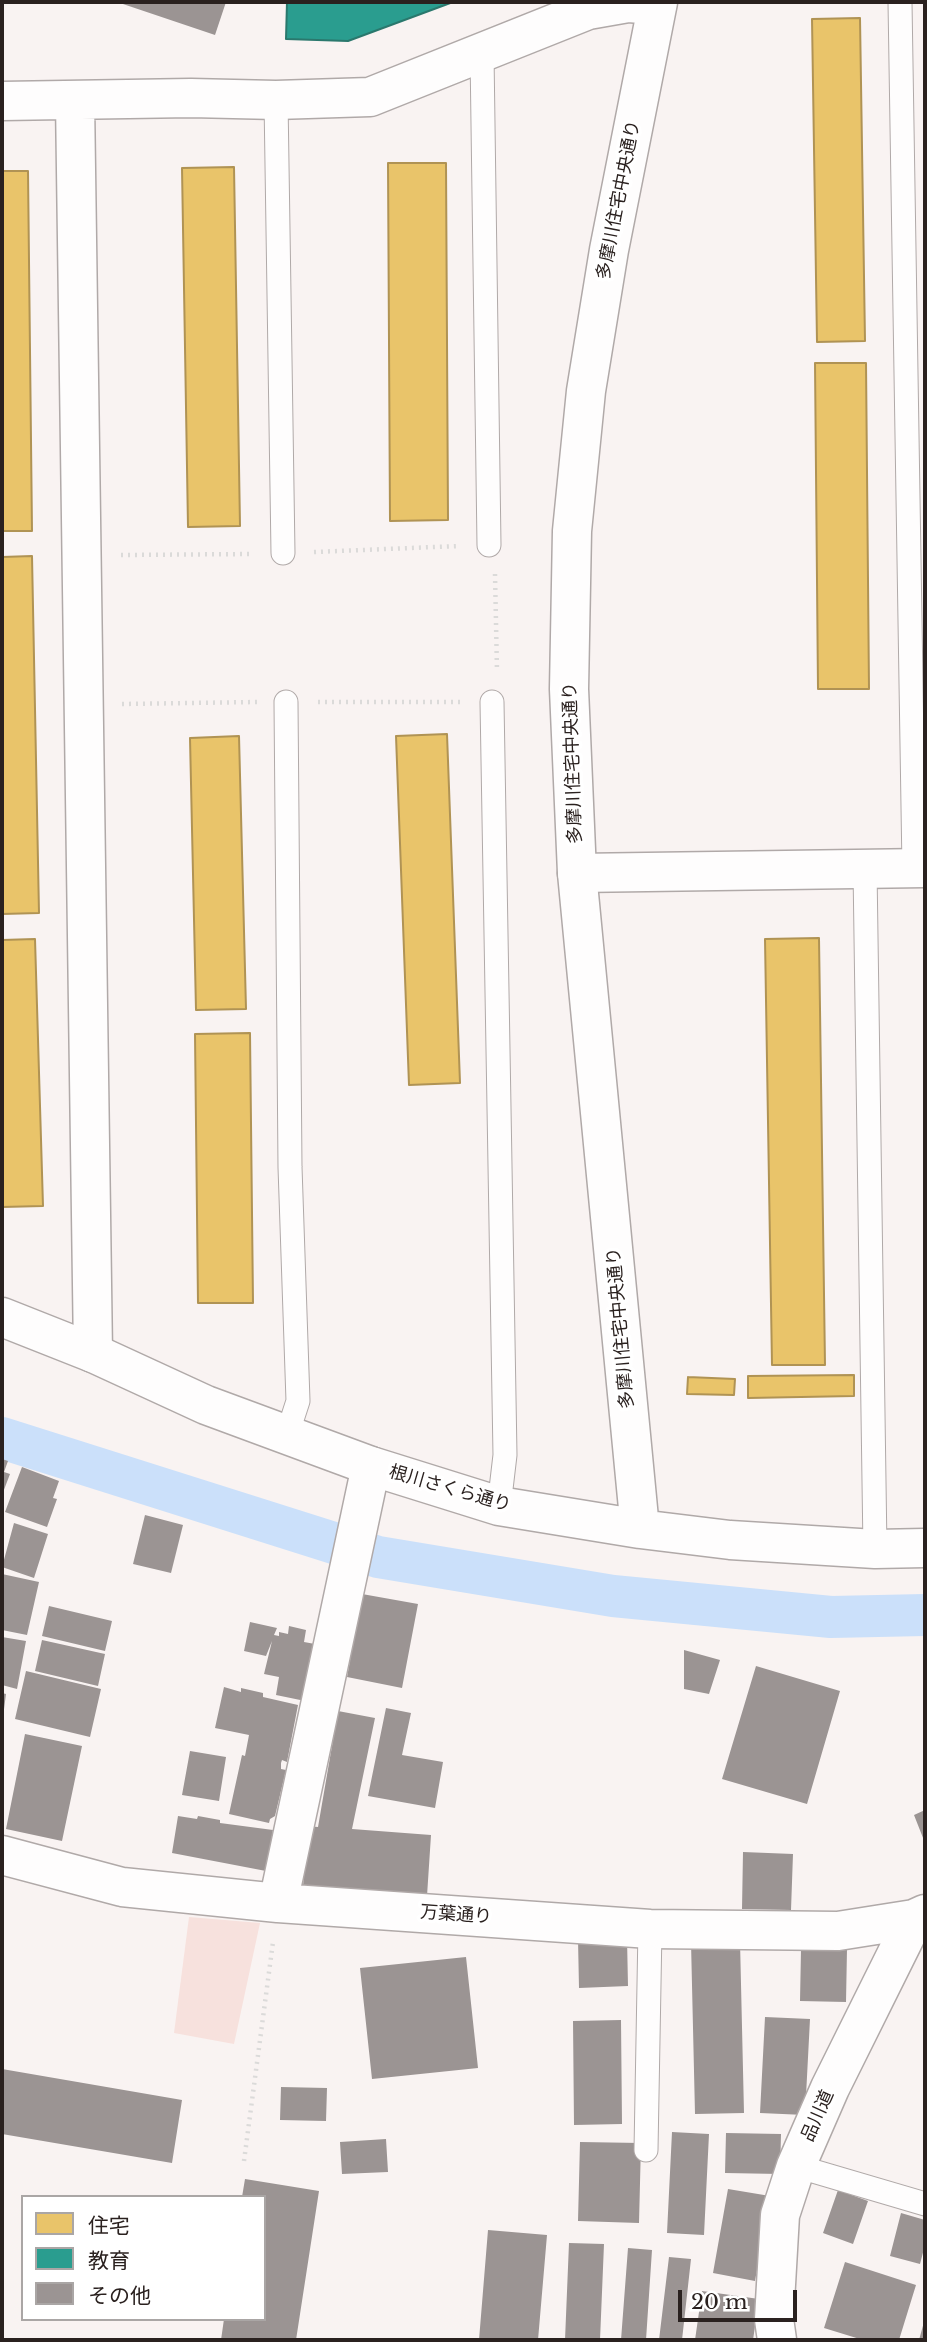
<!DOCTYPE html>
<meta charset="utf-8">
<style>
body{margin:0}
#map{position:relative;width:927px;height:2342px;overflow:hidden;background:#f9f3f2;font-family:"Libre Baskerville","Noto Sans JP",serif}
canvas{display:block}
.frame{position:absolute;inset:0;border:4px solid #2a211f;pointer-events:none}
.legend{position:absolute;left:21px;top:2195px;width:245px;height:126px;box-sizing:border-box;background:#fff;border:2px solid #aaa6a5;margin:0;padding:9px 12px;list-style:none;font-size:21px;color:#2a211f}
.legend li{display:flex;align-items:center;gap:14px;height:35px}
.legend b{width:35px;border:2px solid #aaa6a5}
.scale{position:absolute;left:678px;top:2290px;width:119px;height:32px;box-sizing:border-box;border:4px solid #2a211f;border-top:0;padding-left:9px;font-size:21px;line-height:24px;white-space:nowrap;color:#2a211f;-webkit-text-stroke:5px #fff;paint-order:stroke}
</style>
<div id="map">
<canvas width="927" height="2342"></canvas>
<div class="frame"></div>
<ul class="legend">
<li><b style="height:19px;background:#e9c46a"></b>住宅</li>
<li><b style="height:19px;background:#2a9d8f"></b>教育</li>
<li><b style="height:19px;background:#9b9493"></b>その他</li>
</ul>
<div class="scale">20 m</div>
</div>
<script>
const ctx = document.querySelector('canvas').getContext('2d');
ctx.lineJoin = 'round';
function fillPath(path, color) {
  ctx.fillStyle = color;
  ctx.fill(path, 'evenodd');
}
function poly(rows) {
  const path = new Path2D();
  for (const r of rows) {
    path.moveTo(r[0], r[1]);
    for (let i = 2; i < r.length; i += 2) path.lineTo(r[i], r[i + 1]);
  }
  return path;
}
function strokePath(path, color, width, dash) {
  ctx.strokeStyle = color;
  ctx.lineWidth = width;
  ctx.lineCap = dash ? 'butt' : 'round';
  ctx.setLineDash(dash || []);
  ctx.stroke(path);
}
function label(font, color, halo, rows, align = 'center') {
  ctx.font = font + ' "Libre Baskerville","Noto Sans JP",serif';
  ctx.lineWidth = 7;
  ctx.setLineDash([]);
  ctx.textBaseline = 'middle';
  ctx.strokeStyle = halo;
  ctx.fillStyle = color;
  for (const [text, x, y, turn = 0] of rows) {
    ctx.save();
    ctx.translate(x, y);
    ctx.rotate((+turn || 0) * Math.PI / 180);
    ctx.textAlign = isNaN(turn) ? turn : align;
    if (halo) ctx.strokeText(text, 0, 0);
    ctx.fillText(text, 0, 0);
    ctx.restore();
  }
}
const green = poly([
 [189,1917,260,1923,234,2044,174,2033]
]);
const homes = poly([
 [860,18,865,341,817,342,812,19,860,18],
 [388,163,446,163,448,520,390,521,388,163],
 [234,167,240,526,188,527,182,168,234,167],
 [2,171,28,171,32,531,2,531,2,171],
 [815,363,866,363,869,689,818,689,815,363],
 [32,556,39,913,2,914,2,557,32,556],
 [447,734,460,1083,409,1085,396,736,447,734],
 [239,736,246,1009,196,1010,190,738,239,736],
 [819,938,825,1365,772,1365,765,939,819,938],
 [35,939,43,1206,2,1207,2,940,35,939],
 [250,1033,253,1303,198,1303,195,1034,250,1033],
 [854,1375,854,1396,748,1398,748,1376,854,1375],
 [688,1377,735,1379,734,1395,687,1394,688,1377]
]);
const schools = poly([
 [287,2,453,2,348,41,286,39,287,2]
]);
const canal = poly([
 [2,1438,378,1557,613,1596,831,1617,925,1615]
]);
const building = poly([
 [117,2,226,2,215,35],
 [2,1459,8,1461,4,1472,10,1474,2,1495],
 [22,1467,59,1481,53,1498,57,1499,47,1527,5,1512],
 [145,1515,183,1525,171,1573,133,1564],
 [14,1523,48,1534,34,1578,2,1567],
 [2,1574,39,1582,27,1635,2,1630],
 [362,1594,418,1604,402,1688,347,1677],
 [49,1606,112,1621,105,1651,42,1636],
 [250,1622,277,1628,274,1635,279,1636,279,1632,288,1634,289,1626,306,1630,304,1642,315,1644,310,1702,276,1695,279,1677,264,1674,272,1641,266,1656,244,1651],
 [2,1637,26,1641,17,1689,2,1685],
 [42,1640,105,1654,98,1686,35,1671],
 [684,1650,720,1660,709,1694,684,1689],
 [756,1666,840,1691,807,1804,722,1779],
 [26,1671,101,1689,90,1737,15,1719],
 [224,1687,241,1692,241,1688,263,1693,263,1697,298,1705,287,1762,282,1760,281,1763,281,1769,286,1770,275,1816,270,1819,269,1823,229,1814,242,1755,245,1756,249,1735,215,1728],
 [2,1693,6,1694,3,1717,2,1717],
 [386,1708,411,1713,402,1755,443,1762,435,1808,368,1796],
 [338,1711,375,1718,352,1829,431,1835,427,1896,303,1887,307,1826,318,1827],
 [25,1734,82,1746,62,1841,6,1829],
 [190,1751,226,1757,219,1801,182,1795],
 [925,1810,925,1843,914,1815],
 [178,1816,197,1819,198,1816,220,1820,220,1823,273,1830,266,1871,172,1853],
 [743,1852,793,1854,791,1910,742,1909],
 [627,1938,628,1986,579,1988,578,1939],
 [740,1941,744,2113,695,2114,691,1942],
 [847,1949,846,2002,800,2001,801,1950],
 [466,1957,478,2068,372,2079,360,1968],
 [765,2017,810,2019,805,2115,760,2113],
 [621,2020,622,2124,574,2125,573,2021],
 [2,2069,182,2100,172,2163,2,2134],
 [281,2087,327,2088,326,2121,280,2120],
 [672,2132,709,2134,704,2235,667,2233],
 [726,2133,781,2134,780,2174,725,2173],
 [386,2139,388,2172,342,2174,340,2142],
 [580,2142,641,2143,639,2223,578,2221],
 [245,2179,319,2191,296,2340,221,2340,224,2319,264,2319,264,2197,242,2197],
 [728,2189,770,2196,755,2281,713,2273],
 [838,2190,868,2201,853,2244,823,2233],
 [901,2213,925,2220,925,2245,920,2264,890,2256],
 [488,2230,547,2235,538,2340,479,2340],
 [569,2243,604,2244,600,2340,565,2340],
 [628,2248,652,2250,646,2340,621,2340],
 [669,2257,691,2259,682,2340,659,2340],
 [845,2262,916,2285,899,2340,863,2340,824,2328],
 [702,2291,759,2299,753,2340,695,2340],
 [924,2322,925,2340,919,2340]
]);
const path = poly([
 [314,552,459,546],
 [121,555,252,554],
 [495,574,497,671],
 [318,702,460,702],
 [122,704,257,702],
 [244,2161,273,1942]
]);
const lane = poly([
 [900,2,914,868],
 [482,54,489,545],
 [276,100,283,553],
 [286,702,290,1167,298,1401,287,1435],
 [492,702,505,1455,499,1506],
 [865,869,875,1549],
 [646,2150,650,1929],
 [796,2166,925,2204]
]);
const street = poly([
 [75,100,93,1353],
 [2,101,191,98,276,100,370,97,588,10,628,3,657,5],
 [577,873,925,868],
 [2,1855,122,1887,278,1903,650,1929,838,1931,914,1919],
 [278,1903,371,1466],
 [777,2340,774,2319,780,2215,796,2166,830,2088,914,1919,925,1914]
]);
const secondary = poly([
 [2,1317,93,1353,206,1405,371,1466,499,1506,640,1529,730,1540,875,1549,925,1548],
 [640,1529,577,873,569,689,572,531,586,391,609,250,658,2]
]);
const streetNames = [
 ["多摩川住宅中央通り",619,200,-79],
 ["多摩川住宅中央通り",573,763,-92],
 ["多摩川住宅中央通り",621,1328,-95],
 ["根川さくら通り",450,1489,16],
 ["万葉通り",456,1915,4],
 ["品川道",818,2116,-66]
];
fillPath(green, '#f7e1dd');
fillPath(homes, '#e9c46a');
strokePath(homes, '#b09354', 2);
fillPath(schools, '#2a9d8f');
strokePath(schools, '#2a786d', 2);
strokePath(canal, '#cbe0fa', 42);
fillPath(building, '#9b9493');
strokePath(lane, '#b0a9a8', 25);
strokePath(street, '#b0a9a8', 41);
strokePath(secondary, '#b0a9a8', 41);
strokePath(path, '#dbdad9', 4.5, [2, 5]);
strokePath(lane, '#fefdfd', 23);
strokePath(street, '#fefdfd', 38);
strokePath(secondary, '#fefdfd', 38);
label('18px', '#2a211f', '#fff', streetNames);
</script>
